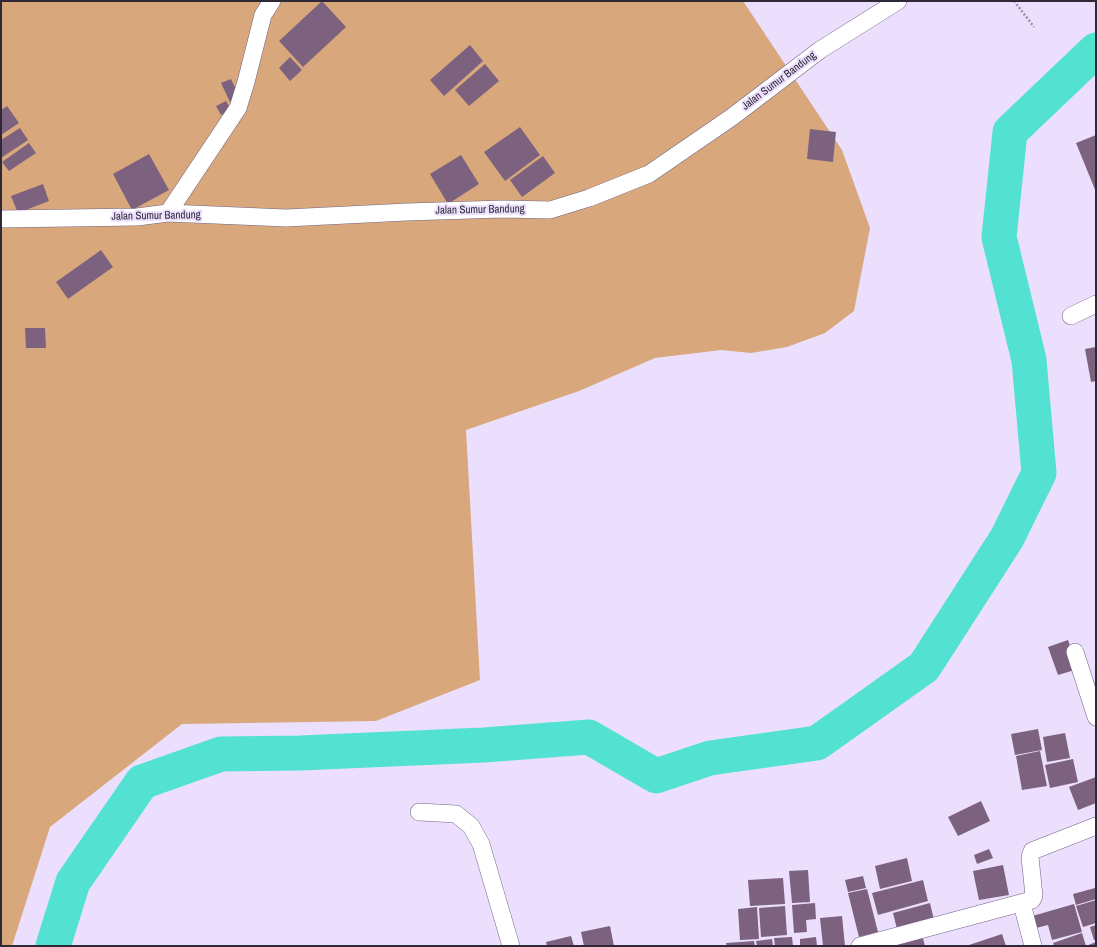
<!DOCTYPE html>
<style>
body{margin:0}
#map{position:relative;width:1097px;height:947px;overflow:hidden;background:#ebdffd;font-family:"Archivo Narrow",sans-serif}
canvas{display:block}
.frame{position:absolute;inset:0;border:2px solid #2f2937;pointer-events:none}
</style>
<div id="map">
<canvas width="1097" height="947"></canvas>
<div class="frame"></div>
</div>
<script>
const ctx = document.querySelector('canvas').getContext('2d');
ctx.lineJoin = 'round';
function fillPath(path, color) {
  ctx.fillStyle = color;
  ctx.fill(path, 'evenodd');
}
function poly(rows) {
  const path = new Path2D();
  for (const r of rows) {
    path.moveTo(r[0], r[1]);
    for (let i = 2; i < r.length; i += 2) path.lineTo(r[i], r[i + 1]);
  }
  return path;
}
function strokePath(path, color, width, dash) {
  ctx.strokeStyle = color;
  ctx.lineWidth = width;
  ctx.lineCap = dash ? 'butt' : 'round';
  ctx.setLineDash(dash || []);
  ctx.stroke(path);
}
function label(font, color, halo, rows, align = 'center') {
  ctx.font = font + ' "Archivo Narrow",sans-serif';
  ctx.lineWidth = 4;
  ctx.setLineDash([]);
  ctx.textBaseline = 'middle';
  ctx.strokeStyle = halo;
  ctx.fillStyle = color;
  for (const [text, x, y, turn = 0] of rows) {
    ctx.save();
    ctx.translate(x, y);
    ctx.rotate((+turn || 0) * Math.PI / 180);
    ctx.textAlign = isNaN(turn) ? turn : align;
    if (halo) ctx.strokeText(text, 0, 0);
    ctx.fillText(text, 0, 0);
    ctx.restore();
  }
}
const green = poly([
 [1,1,743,1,842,150,870,228,854,311,825,333,787,347,751,353,721,350,655,358,579,391,466,430,480,680,376,721,182,724,50,827,12,946,1,946]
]);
const river = poly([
 [53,946,73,882,142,782,221,754,300,753,484,745,589,737,656,776,710,758,817,743,924,667,1007,538,1039,473,1029,360,999,237,1010,132,1096,50]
]);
const building = poly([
 [322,1,346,27,303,67,279,41],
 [470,45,483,61,444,96,430,80],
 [290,57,302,70,290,81,279,68],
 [485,64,499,81,469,106,455,90],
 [231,79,240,98,230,102,221,83],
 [226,101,231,110,221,115,216,106],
 [7,106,19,123,1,135,1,110],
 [520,127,540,155,505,181,484,152],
 [20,128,28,140,1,158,1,140],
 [810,129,836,132,833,162,807,159],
 [1096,135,1096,192,1076,143],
 [29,143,36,153,9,171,2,162],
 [149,154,169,190,132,210,113,174],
 [461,155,479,184,448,204,430,174],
 [543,156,555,173,522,197,510,180],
 [43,184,49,201,18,213,11,196],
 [101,250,113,267,68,299,56,282],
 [25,328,45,328,46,348,26,348],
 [1096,347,1096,381,1091,382,1085,349],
 [1068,640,1078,669,1058,675,1048,647],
 [1038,729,1042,750,1015,755,1011,734],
 [1065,733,1070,758,1047,762,1043,737],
 [1040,751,1047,786,1022,790,1016,756],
 [1073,759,1078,782,1050,788,1045,765],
 [1096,777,1096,803,1078,810,1069,787],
 [981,801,990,821,958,836,948,817],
 [989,849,993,858,977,864,974,855],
 [907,858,912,881,880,889,875,866],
 [1003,865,1009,895,979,900,973,871],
 [808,870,810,902,792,903,789,871],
 [863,876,866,888,848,892,845,880],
 [783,878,785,904,750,906,748,880],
 [923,880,928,901,878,915,872,893],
 [1095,888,1096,899,1076,905,1073,894],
 [867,889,878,932,859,937,848,893],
 [1096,900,1096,923,1083,927,1076,906],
 [815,903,816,919,806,920,807,932,794,933,792,905],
 [930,903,934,920,897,929,893,913],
 [1074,904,1082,932,1052,940,1048,925,1032,929,1029,917],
 [785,906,787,935,761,937,759,908],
 [757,907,759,939,740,940,738,909],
 [842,916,845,946,823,946,820,918],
 [1096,925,1096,940,1094,940,1090,927],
 [610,926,614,946,584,946,581,932],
 [921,931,925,946,894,946,892,940],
 [1082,933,1086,946,1054,946,1053,943],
 [1002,934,1006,946,966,946],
 [571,936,574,946,547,946,546,942],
 [792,937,793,946,775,946,774,938],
 [816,937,817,946,800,946,800,939],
 [772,939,773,946,757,946,756,941],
 [754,941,755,946,727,946,726,943],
 [1096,942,1096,946,1086,946]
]);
const path = poly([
 [1014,1,1034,27]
]);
const street = poly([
 [168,213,238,108,246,82,263,15,272,1],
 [1,219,137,217,168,213,286,218,407,212,503,209,550,210,589,198,649,174,732,117,820,50,898,1],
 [1071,316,1096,304],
 [1075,652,1096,717],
 [419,812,456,814,471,826,481,844,511,946],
 [1022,904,1033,946],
 [860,946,1032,900,1034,896,1030,857,1032,851,1096,826]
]);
const streetNames = [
 ["Jalan Sumur Bandung",779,81,-37],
 ["Jalan Sumur Bandung",480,210,-1],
 ["Jalan Sumur Bandung",156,216,-1]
];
fillPath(green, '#d8a87c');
strokePath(river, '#53e2d1', 35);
fillPath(building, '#7c627e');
strokePath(street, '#716384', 18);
strokePath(path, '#988ea5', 2.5, [2, 2]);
strokePath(street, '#fff', 17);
label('11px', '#2f2937', '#ebdffd', streetNames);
</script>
